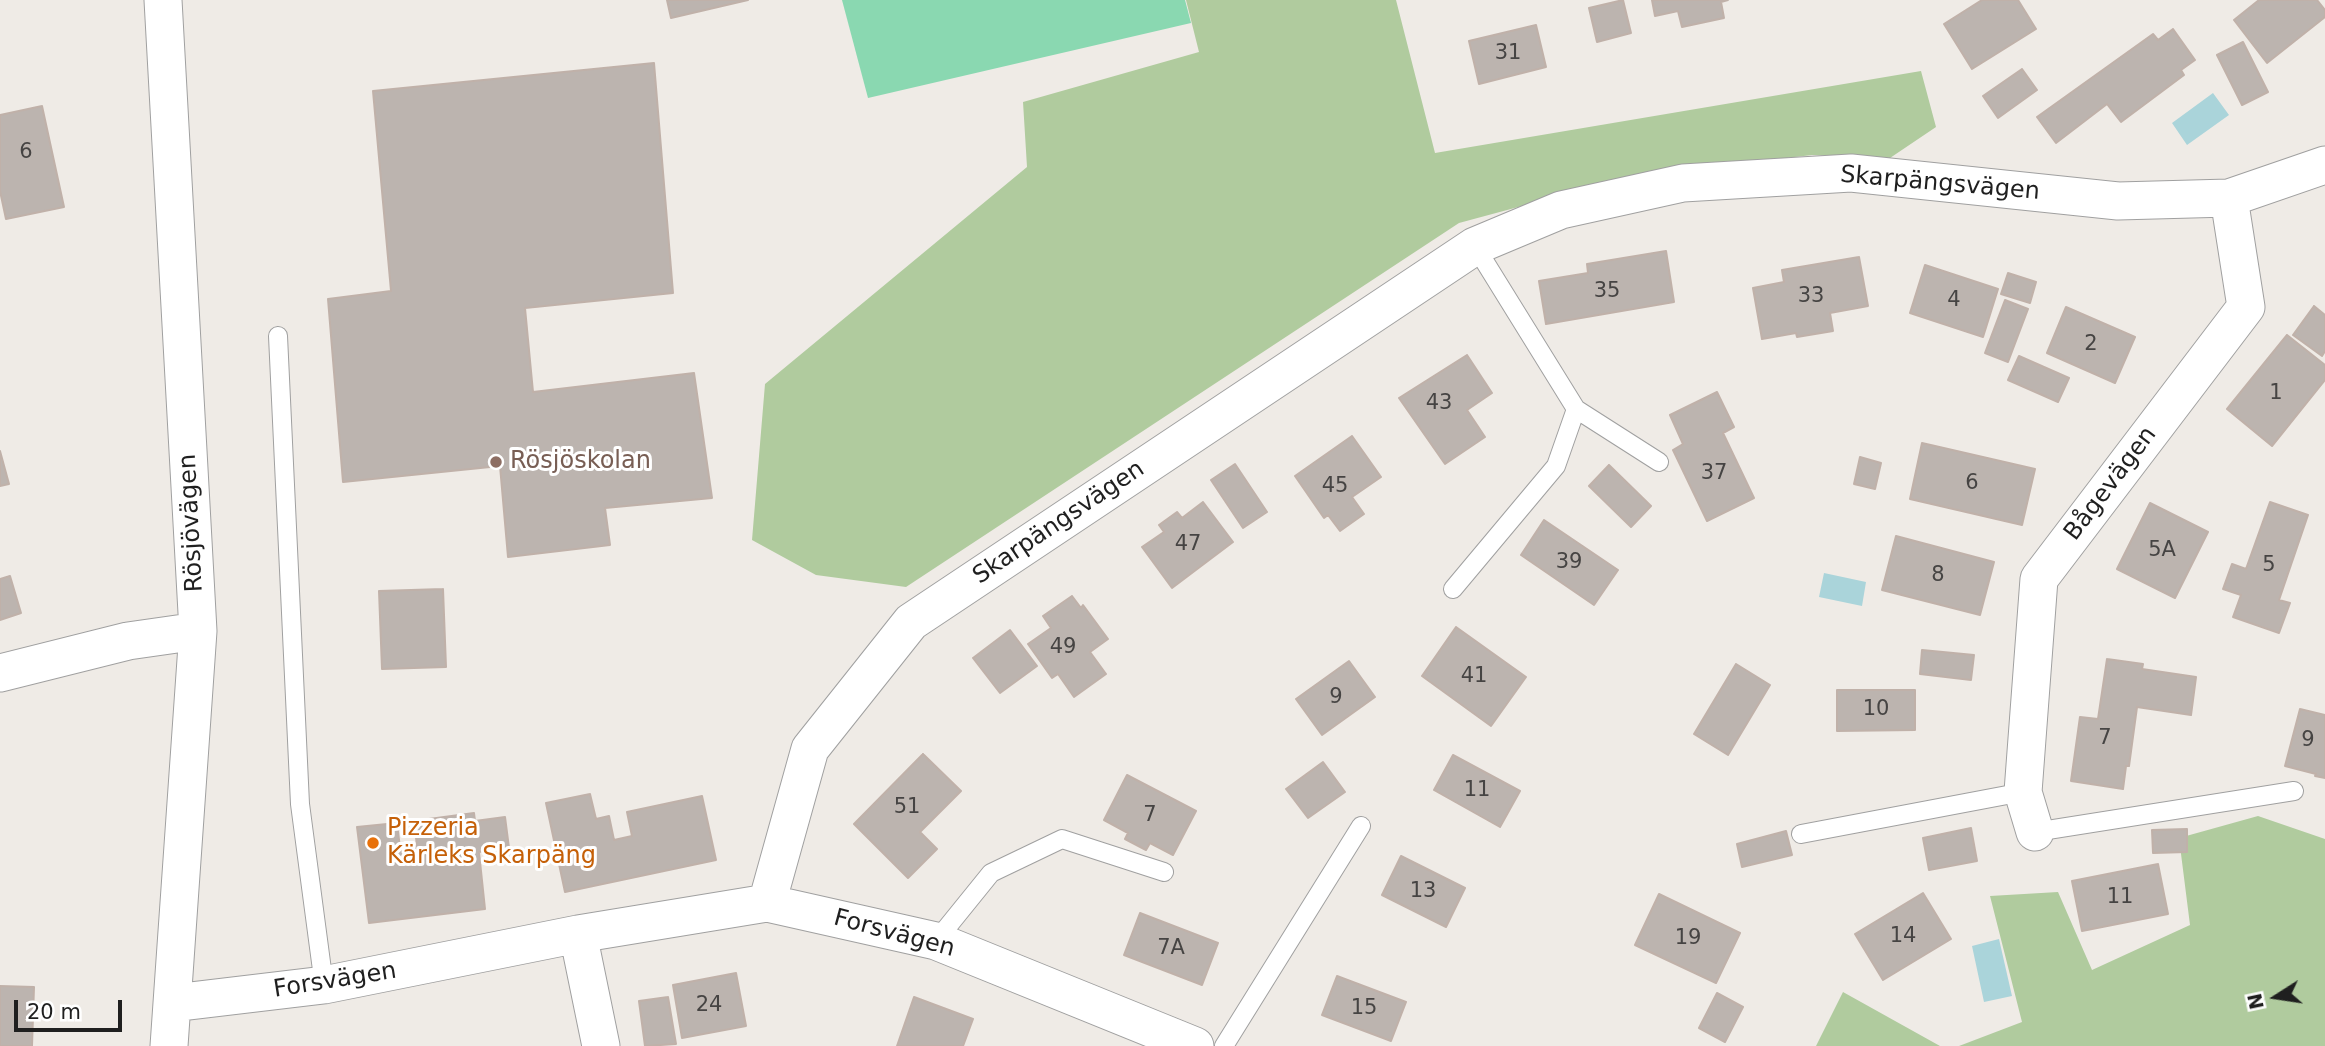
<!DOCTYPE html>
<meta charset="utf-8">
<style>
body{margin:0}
#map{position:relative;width:2325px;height:1046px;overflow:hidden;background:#efebe6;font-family:"DejaVu Sans",sans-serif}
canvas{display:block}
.north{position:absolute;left:2241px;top:962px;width:70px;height:70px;-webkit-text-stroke:5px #fff;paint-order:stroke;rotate:258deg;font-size:19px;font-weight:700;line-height:28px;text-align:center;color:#1f1f1f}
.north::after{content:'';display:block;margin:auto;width:24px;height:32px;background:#1f1f1f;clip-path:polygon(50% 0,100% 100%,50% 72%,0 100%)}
.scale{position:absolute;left:14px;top:1000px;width:108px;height:32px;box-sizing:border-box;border:4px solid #1f1f1f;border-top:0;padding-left:9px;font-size:21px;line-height:24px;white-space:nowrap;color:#1f1f1f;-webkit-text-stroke:5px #fff;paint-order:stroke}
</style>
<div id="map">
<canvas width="2325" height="1046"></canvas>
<div class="north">N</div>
<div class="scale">20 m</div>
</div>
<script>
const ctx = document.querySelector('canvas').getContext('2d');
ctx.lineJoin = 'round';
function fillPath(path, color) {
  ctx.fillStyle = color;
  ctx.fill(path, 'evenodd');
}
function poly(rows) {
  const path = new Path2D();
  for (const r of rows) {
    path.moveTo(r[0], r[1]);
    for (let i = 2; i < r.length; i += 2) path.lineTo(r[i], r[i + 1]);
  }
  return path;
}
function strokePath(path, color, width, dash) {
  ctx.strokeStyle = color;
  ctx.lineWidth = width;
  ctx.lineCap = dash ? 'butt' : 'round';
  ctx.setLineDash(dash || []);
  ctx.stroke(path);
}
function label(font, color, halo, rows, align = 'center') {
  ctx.font = font + ' "DejaVu Sans",sans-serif';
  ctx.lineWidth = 6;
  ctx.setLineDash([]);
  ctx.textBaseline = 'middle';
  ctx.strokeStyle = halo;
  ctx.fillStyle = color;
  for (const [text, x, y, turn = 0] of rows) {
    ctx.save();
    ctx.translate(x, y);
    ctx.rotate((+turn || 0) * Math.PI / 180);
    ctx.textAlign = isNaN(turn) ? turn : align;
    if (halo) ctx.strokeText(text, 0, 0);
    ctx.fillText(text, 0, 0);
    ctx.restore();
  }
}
const forest = poly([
 [1186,0,1396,0,1435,153,1921,71,1936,127,1890,158,1812,155,1633,176,1459,223,906,587,816,575,752,540,765,384,1027,167,1023,102,1199,52],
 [2258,816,2325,839,2325,1046,1959,1046,2022,1022,1990,896,2058,892,2092,970,2190,925,2179,838],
 [1843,992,1940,1046,1816,1046]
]);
const pitch = poly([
 [842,0,1185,0,1191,23,868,98]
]);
const water = poly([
 [2213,93,2229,115,2187,145,2172,123],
 [1824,573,1866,582,1862,606,1819,597],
 [1999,939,2012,996,1984,1002,1972,946]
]);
const building = poly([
 [667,0,748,0,671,18,667,0],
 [1623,0,1631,33,1597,42,1589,8,1623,0],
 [1652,0,1728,0,1721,2,1724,18,1682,27,1678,11,1655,16,1652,0],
 [1982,0,2018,0,2036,29,1972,69,1944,24,1982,0],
 [2259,0,2317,0,2325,10,2325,17,2267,63,2234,20,2259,0],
 [1536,25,1546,67,1479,84,1469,41,1536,25],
 [2173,29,2195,60,2181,70,2184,75,2121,122,2107,104,2056,143,2037,117,2153,34,2158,40,2173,29],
 [2243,42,2268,92,2242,105,2217,55,2243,42],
 [654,63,673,293,525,308,533,392,694,373,712,498,605,508,610,545,508,557,500,466,343,482,328,299,391,291,373,91,654,63],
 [2022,69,2037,90,1998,118,1983,96,2022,69],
 [42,106,64,207,6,219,0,191,0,115,42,106],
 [1666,251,1674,302,1546,324,1539,281,1588,273,1587,264,1666,251],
 [1859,257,1868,306,1830,313,1833,331,1797,337,1796,333,1762,339,1753,288,1784,282,1782,270,1859,257],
 [1925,265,1998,289,1983,337,1910,313,1925,265],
 [2008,273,2036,282,2030,303,2001,294,2008,273],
 [2005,300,2028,309,2008,362,1985,353,2005,300],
 [2314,306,2325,315,2325,351,2322,356,2293,335,2314,306],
 [2066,307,2135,337,2115,383,2047,353,2066,307],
 [2287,335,2325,365,2325,380,2272,446,2227,409,2287,335],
 [1467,355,1492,393,1467,410,1485,437,1445,464,1399,398,1467,355],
 [2019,356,2069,378,2058,402,2008,380,2019,356],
 [1717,392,1734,427,1723,433,1754,498,1707,521,1673,450,1683,444,1670,415,1717,392],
 [1352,436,1381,477,1352,497,1364,514,1340,531,1328,515,1324,518,1295,476,1352,436],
 [1922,443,2035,469,2022,525,1910,499,1922,443],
 [0,451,9,484,0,486,0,451],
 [1860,457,1881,463,1875,489,1854,484,1860,457],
 [1235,464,1267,512,1243,528,1211,480,1235,464],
 [1609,465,1651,506,1631,527,1589,486,1609,465],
 [1203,502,1233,542,1172,588,1142,547,1164,532,1159,525,1177,512,1182,518,1203,502],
 [2270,502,2308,515,2279,600,2290,603,2279,633,2233,617,2241,595,2223,589,2232,564,2246,569,2270,502],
 [2150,503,2208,532,2175,598,2117,569,2150,503],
 [1544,520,1618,570,1594,605,1521,555,1544,520],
 [1896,536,1994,562,1980,615,1882,590,1896,536],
 [10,576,21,613,0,620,0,579,10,576],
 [443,589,446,667,382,669,379,591,443,589],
 [1072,596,1081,608,1083,605,1108,639,1090,652,1106,674,1074,697,1058,674,1052,678,1028,644,1051,628,1043,616,1072,596],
 [1456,627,1526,677,1491,726,1422,676,1456,627],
 [1010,630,1037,666,1000,693,973,658,1010,630],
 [1922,650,1974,655,1971,680,1920,674,1922,650],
 [2107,659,2143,664,2142,669,2196,677,2191,715,2137,707,2129,766,2126,766,2123,789,2071,781,2080,717,2098,719,2107,659],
 [1349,661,1375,697,1322,735,1296,699,1349,661],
 [1736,664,1770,685,1728,755,1694,734,1736,664],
 [1837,690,1915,690,1915,730,1837,731,1837,690],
 [2300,709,2325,715,2325,778,2315,776,2316,774,2285,766,2300,709],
 [923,754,961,791,920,832,937,849,908,878,854,824,923,754],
 [1453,755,1520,791,1500,827,1434,790,1453,755],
 [1323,762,1345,792,1308,818,1286,789,1323,762],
 [1127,775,1196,811,1173,855,1150,843,1146,850,1125,839,1128,833,1104,820,1127,775],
 [590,794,596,819,609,816,614,840,632,836,627,812,702,796,716,860,565,892,546,803,590,794],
 [474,813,475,821,505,817,509,848,479,852,485,909,369,923,357,827,397,823,400,848,417,846,414,821,474,813],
 [1971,828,1977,861,1929,870,1923,838,1971,828],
 [2187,829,2187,852,2153,853,2152,830,2187,829],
 [1786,831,1792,855,1742,867,1737,844,1786,831],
 [1401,856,1465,888,1446,927,1382,895,1401,856],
 [2158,864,2168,914,2082,931,2072,881,2158,864],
 [1923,893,1951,939,1883,980,1855,934,1923,893],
 [1659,894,1740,933,1716,983,1635,945,1659,894],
 [1140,913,1218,943,1202,985,1124,955,1140,913],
 [736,973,746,1026,682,1038,673,985,736,973],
 [1337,976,1406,1002,1391,1041,1322,1015,1337,976],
 [0,986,34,987,32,1046,0,1046,0,986],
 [1717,993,1743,1007,1725,1042,1699,1028,1717,993],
 [668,997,676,1044,645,1046,639,1001,668,997],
 [914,997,973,1019,963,1046,897,1046,914,997]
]);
const lane = poly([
 [278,336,300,804,324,985],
 [1576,409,1659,462],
 [1453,589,1556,466,1576,409,1475,246],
 [2035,832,2294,791],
 [1801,834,2023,792],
 [936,941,991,873,1062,839,1164,872],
 [1224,1046,1361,826]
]);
const street = poly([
 [163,0,198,631,169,1046],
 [0,673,128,641,198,631],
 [2035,832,2023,792,2039,579,2246,307,2229,198],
 [767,903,810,749,911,622,1475,246,1561,210,1683,183,1851,173,2118,201,2229,198,2325,165],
 [578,934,601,1046],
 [173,1003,324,985,578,934,767,903,936,941,1195,1046]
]);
const markers = [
 [496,462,7,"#8d6e63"],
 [373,843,7,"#e8710a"]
];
const numberNames = [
 ["31",1508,54],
 ["6",26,153],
 ["35",1607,292],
 ["33",1811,297],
 ["4",1954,301],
 ["2",2091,345],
 ["1",2276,394],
 ["43",1439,404],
 ["37",1714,474],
 ["6",1972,484],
 ["45",1335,487],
 ["47",1188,545],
 ["5A",2162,551],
 ["39",1569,563],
 ["5",2269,566],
 ["8",1938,576],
 ["49",1063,648],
 ["41",1474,677],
 ["9",1336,698],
 ["10",1876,710],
 ["7",2105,739],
 ["9",2308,741],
 ["11",1477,791],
 ["51",907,808],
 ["7",1150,816],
 ["13",1423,892],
 ["11",2120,898],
 ["14",1903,937],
 ["19",1688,939],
 ["7A",1171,949],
 ["24",709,1006],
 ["15",1364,1009]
];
const streetNames = [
 ["Skarpängsvägen",1940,184,5],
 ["Bågevägen",2111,484,-53],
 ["Rösjövägen",192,523,-93],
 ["Skarpängsvägen",1059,523,-34],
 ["Forsvägen",894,934,15],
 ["Forsvägen",335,981,-9]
];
const educationNames = [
 ["Rösjöskolan",510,462]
];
const foodNames = [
 ["Pizzeria",387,829],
 ["Kärleks Skarpäng",387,857]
];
fillPath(forest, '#b0cb9e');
fillPath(pitch, '#8ad8b1');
fillPath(water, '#aad4da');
fillPath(building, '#bcb4af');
strokePath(building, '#c0b1a9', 2);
strokePath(lane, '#a0a0a0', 20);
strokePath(street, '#a0a0a0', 39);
strokePath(lane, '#fff', 18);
strokePath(street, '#fff', 37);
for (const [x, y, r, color] of markers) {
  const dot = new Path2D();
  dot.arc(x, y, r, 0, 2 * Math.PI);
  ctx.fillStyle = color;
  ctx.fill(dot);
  strokePath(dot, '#fff', 2.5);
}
label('21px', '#464443', null, numberNames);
label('24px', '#1f1f1f', '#fff', streetNames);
label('24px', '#785e54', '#fff', educationNames, 'left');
label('24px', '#c56008', '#fff', foodNames, 'left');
</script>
